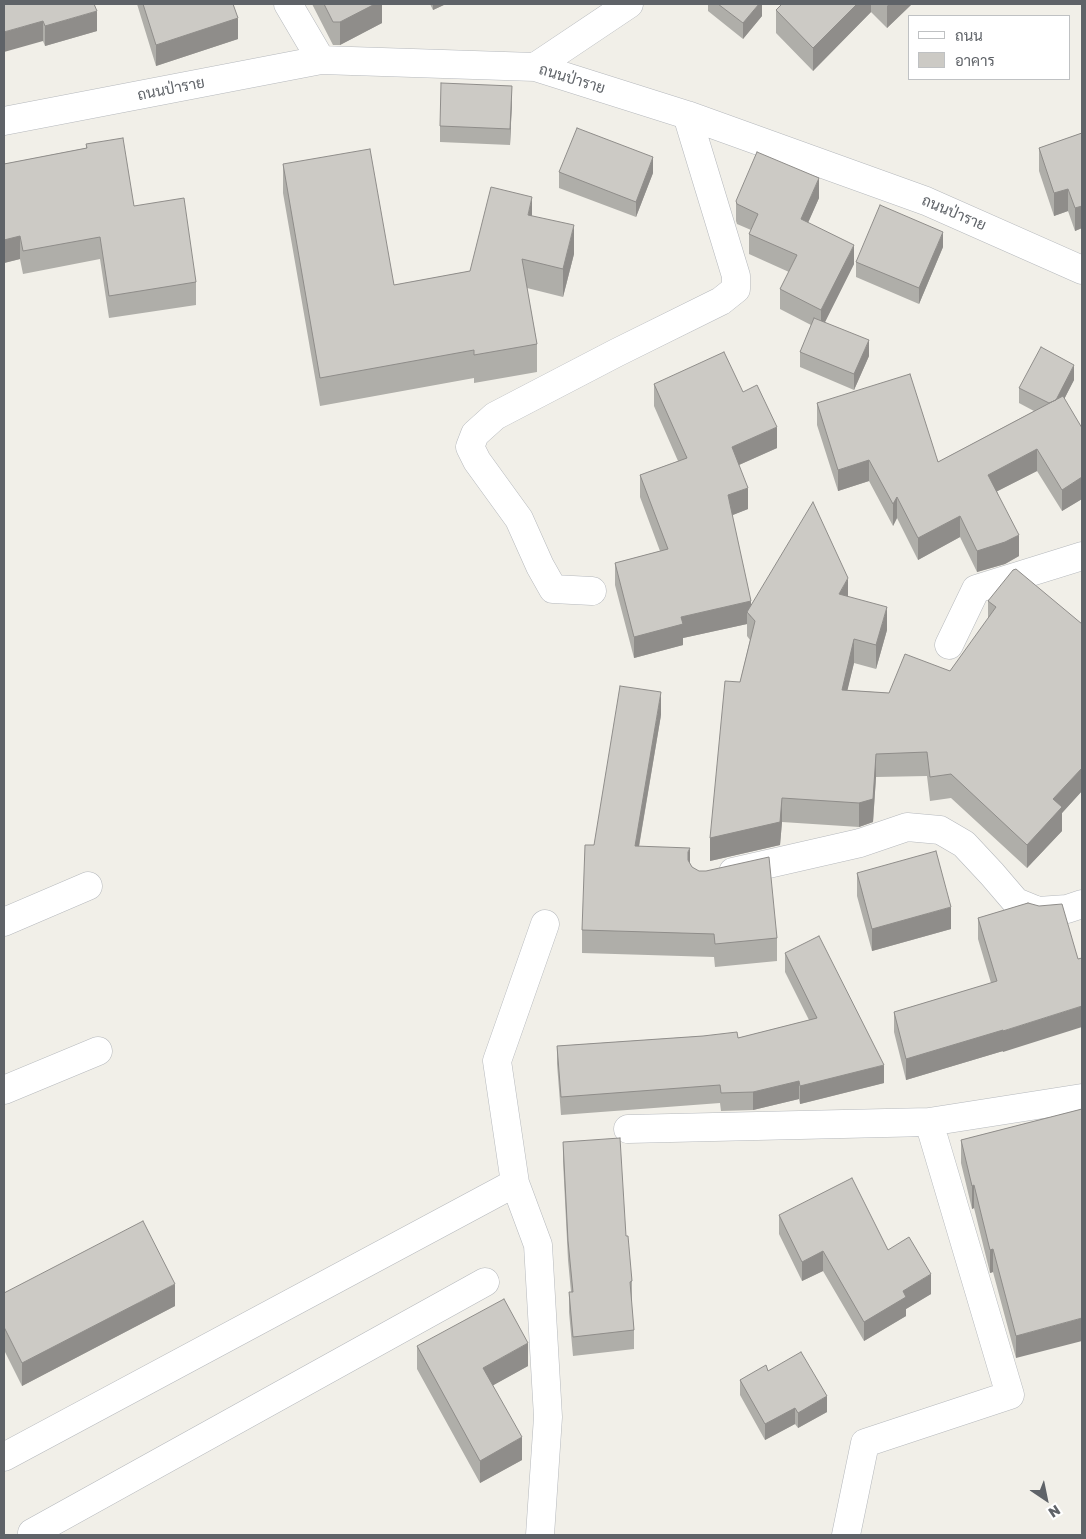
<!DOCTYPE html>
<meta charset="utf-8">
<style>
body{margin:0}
#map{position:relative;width:1086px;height:1539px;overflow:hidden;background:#f1efe8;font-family:"Golos Text",Sarabun,sans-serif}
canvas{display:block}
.frame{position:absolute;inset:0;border:5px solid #5f6368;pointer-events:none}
.legend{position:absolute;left:908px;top:15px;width:162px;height:65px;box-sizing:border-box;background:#fff;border:1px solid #bfc1c3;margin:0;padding:6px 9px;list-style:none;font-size:15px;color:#5f6368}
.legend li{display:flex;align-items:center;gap:10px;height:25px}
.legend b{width:25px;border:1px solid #bfc1c3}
.north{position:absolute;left:1021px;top:1474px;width:50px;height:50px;-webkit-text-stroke:4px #fff;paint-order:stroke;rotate:146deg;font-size:14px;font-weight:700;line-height:20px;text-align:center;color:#5f6368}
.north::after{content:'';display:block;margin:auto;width:18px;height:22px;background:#5f6368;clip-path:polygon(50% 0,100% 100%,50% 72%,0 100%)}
</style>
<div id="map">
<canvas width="1086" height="1539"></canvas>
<div class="frame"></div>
<ul class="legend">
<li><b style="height:6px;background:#fff"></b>ถนน</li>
<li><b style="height:14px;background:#cccac5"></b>อาคาร</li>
</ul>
<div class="north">N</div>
</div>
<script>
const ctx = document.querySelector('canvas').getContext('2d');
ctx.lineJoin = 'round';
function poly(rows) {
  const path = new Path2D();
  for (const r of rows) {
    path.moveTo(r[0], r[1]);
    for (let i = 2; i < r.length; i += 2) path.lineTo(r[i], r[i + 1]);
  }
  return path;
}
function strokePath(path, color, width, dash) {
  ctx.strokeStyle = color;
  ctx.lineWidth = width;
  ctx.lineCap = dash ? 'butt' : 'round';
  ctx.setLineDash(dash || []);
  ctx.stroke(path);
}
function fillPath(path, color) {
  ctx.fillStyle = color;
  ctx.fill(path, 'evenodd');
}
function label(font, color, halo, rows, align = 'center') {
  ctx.font = font + ' "Golos Text",Sarabun,sans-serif';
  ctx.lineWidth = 4.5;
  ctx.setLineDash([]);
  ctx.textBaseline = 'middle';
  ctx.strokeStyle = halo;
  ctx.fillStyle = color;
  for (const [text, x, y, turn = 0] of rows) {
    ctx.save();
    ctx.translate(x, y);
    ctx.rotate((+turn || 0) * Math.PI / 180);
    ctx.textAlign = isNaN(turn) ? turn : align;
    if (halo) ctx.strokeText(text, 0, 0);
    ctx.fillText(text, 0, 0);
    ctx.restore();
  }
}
const minor = poly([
 [288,4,321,60],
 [535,67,629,4],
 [4,121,321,60,535,67,687,115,926,201,1082,270],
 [592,591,553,589,540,566,519,519,477,461,470,447,475,434,495,416,616,353,721,301,736,289,736,276,687,115],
 [949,645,976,589,1082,556],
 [733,872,860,843,907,827,940,830,964,844,992,874,1016,902,1038,911,1067,909,1082,904],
 [4,922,88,886],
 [4,1090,98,1051],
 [628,1129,929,1122,1082,1098],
 [4,1457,515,1183],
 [33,1535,32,1533,485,1282],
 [540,1535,548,1417,538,1245,515,1183,497,1061,545,924],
 [846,1535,865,1443,1010,1395,929,1122]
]);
const wall = poly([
 [4,4,97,31,45,46,43,41],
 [137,4,233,4,238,39,156,66],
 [312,4,382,4,382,23,340,45,333,45],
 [430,4,446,4,433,10],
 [708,4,762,4,762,16,743,39,708,11],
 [782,4,912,4,887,28,871,12,813,71,776,33,776,10],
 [512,101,510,145,440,142,440,126],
 [1082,133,1082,228,1075,231,1068,211,1054,216,1039,171,1039,148],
 [86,144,134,206,196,282,196,305,109,318,100,259,23,274,20,259,4,263,4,164,86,148],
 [283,164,394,285,470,271,532,216,574,254,563,297,527,288,537,344,537,372,474,383,474,378,320,406,283,193],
 [559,172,653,173,636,217,559,188],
 [819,198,808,222,854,264,825,322,869,356,854,390,800,367,800,352,811,325,780,309,780,289,789,272,749,254,749,234,751,230,737,224,736,221,736,201],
 [943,247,919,304,856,277,856,262],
 [1074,380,1064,399,1082,428,1082,499,1062,511,1037,471,997,491,1019,556,1005,564,977,572,960,537,918,560,897,518,893,526,869,481,838,491,817,425,817,403,938,462,1034,411,1019,403,1019,388],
 [654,384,743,392,777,448,739,465,748,509,732,515,751,605,848,596,887,630,876,669,854,663,847,690,889,693,950,671,988,619,988,601,1082,624,1082,791,1062,813,1062,831,1027,868,951,798,930,801,927,776,876,777,873,822,859,827,782,822,780,845,710,861,740,682,750,640,747,636,747,624,683,638,683,645,634,658,615,585,615,563,660,551,640,497,640,475,678,461,654,406],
 [661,715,639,847,690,864,692,867,777,938,777,961,715,967,714,957,582,953,582,930,594,845],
 [857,873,951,929,872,951,857,896],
 [1028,903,1003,1052,1003,1051,906,1080,894,1032,894,1012,991,983,978,939,978,918],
 [785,953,884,1083,800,1104,799,1099,753,1110,721,1111,720,1103,561,1115,557,1064,557,1046,703,1036,738,1038,809,1020,785,972],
 [1082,1109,1016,1358,993,1272,990,1273,974,1208,972,1209,961,1163,961,1140],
 [563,1142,626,1236,632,1281,632,1301,631,1301,634,1330,634,1349,573,1356,569,1312,569,1292,571,1292,568,1260,563,1161],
 [779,1215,888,1250,931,1294,906,1309,906,1316,864,1341,823,1271,802,1281,779,1234],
 [4,1293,175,1306,22,1386,4,1350],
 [417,1346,528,1366,493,1385,522,1460,480,1483,417,1369],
 [768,1371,827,1412,798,1428,795,1424,765,1440,740,1395,740,1380]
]);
const shadedWall = poly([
 [374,4,382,4,382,23,340,45,340,22],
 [433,4,446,4,433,10],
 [759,4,762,4,762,16,743,39,743,23],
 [857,4,871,4,871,12,813,71,813,48],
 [889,4,912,4,887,28,887,6],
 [97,11,97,31,45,46,45,26],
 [238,18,238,39,156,66,156,45],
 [43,21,43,41,4,52,4,32],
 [512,86,512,101,510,145,510,129],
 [653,157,653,173,636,217,636,202],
 [819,178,819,198,801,239,801,219],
 [1068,189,1068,211,1054,216,1054,193],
 [532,197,532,225,528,215],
 [1082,206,1082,228,1075,231,1075,208],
 [574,225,574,254,563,297,563,269],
 [943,232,943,247,919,304,919,288],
 [20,236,20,259,4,263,4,240],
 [854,245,854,264,821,330,821,310],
 [869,340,869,356,854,390,854,374],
 [1074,365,1074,380,1053,421,1053,405],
 [777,427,777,448,732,468,732,447],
 [1037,449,1037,471,988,496,988,475],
 [869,460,869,481,838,491,838,470],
 [1082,477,1082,499,1062,511,1062,490],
 [748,488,748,509,728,517,728,495],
 [897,497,897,518,893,526,893,504],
 [960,516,960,537,918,560,918,538],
 [1019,535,1019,556,1005,564,977,572,977,551],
 [848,578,848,601,839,594],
 [751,601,751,617,747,612,747,624,683,638,683,645,634,658,634,637,681,617],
 [887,607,887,630,876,669,876,645],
 [854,639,854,663,842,713,842,690],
 [661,692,661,715,635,869,635,846],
 [876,754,876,777,873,822,859,827,859,803],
 [1082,768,1082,791,1062,813,1062,831,1027,868,1027,845,1053,799],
 [782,798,782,822,780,845,710,861,710,838],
 [690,848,690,871,688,875,688,852],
 [951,907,951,929,872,951,872,929],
 [1082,1006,1082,1027,1003,1052,1003,1031],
 [1003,1030,1003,1051,906,1080,906,1059],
 [884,1065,884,1083,800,1104,800,1086],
 [799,1081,799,1099,753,1110,753,1092],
 [974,1185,974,1208,972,1209,972,1186],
 [993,1249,993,1272,990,1273,990,1250],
 [823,1251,823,1271,802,1281,802,1262],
 [931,1274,931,1294,906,1309,906,1316,864,1341,864,1322,903,1291],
 [175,1284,175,1306,22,1386,22,1363],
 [1082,1318,1082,1341,1016,1358,1016,1336],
 [528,1343,528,1366,483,1391,483,1368],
 [827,1396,827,1412,798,1428,798,1413],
 [795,1408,795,1424,765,1440,765,1424],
 [522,1437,522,1460,480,1483,480,1461]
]);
const building = poly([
 [4,4,94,4,97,11,45,26,43,21,4,32,4,4],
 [143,4,233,4,238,18,156,45,143,4],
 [324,4,375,4,340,22,333,22,324,4],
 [718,4,759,4,743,23,718,4],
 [782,4,857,4,813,48,776,10,782,4],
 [441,83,512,86,510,129,440,126,441,83],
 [577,128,653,157,636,202,559,172,577,128],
 [1082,133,1082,206,1075,208,1068,189,1054,193,1039,148,1082,133],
 [123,138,134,206,184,198,196,282,109,296,100,237,23,251,20,236,4,240,4,164,87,148,86,144,123,138],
 [370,149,394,285,470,271,491,187,532,197,528,215,574,225,563,269,522,259,537,344,474,355,474,350,320,378,283,164,370,149],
 [757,152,819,178,801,219,854,245,821,310,780,289,797,255,749,234,758,214,737,204,736,201,757,152],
 [880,205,943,232,919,288,856,262,880,205],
 [814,318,869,340,854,374,800,352,814,318],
 [1041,347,1074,365,1056,400,1049,403,1019,388,1041,347],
 [724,352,743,392,757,385,777,427,732,447,748,488,728,495,751,601,681,617,683,624,634,637,615,563,668,549,640,475,687,458,654,384,724,352],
 [910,374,938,462,1063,396,1082,428,1082,477,1062,490,1037,449,988,475,1019,535,1005,542,977,551,960,516,918,538,897,497,893,504,869,460,838,470,817,403,910,374],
 [813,502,848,578,839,594,887,607,876,645,854,639,842,690,889,693,905,654,950,671,996,607,988,601,1013,570,1016,569,1082,624,1082,768,1053,799,1062,807,1027,845,951,774,930,777,927,752,876,754,873,799,859,803,782,798,780,822,710,838,725,681,740,682,755,621,747,612,813,502],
 [620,686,661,692,635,846,690,848,688,852,688,860,692,867,699,871,706,871,769,857,777,938,715,944,714,934,582,930,585,845,594,845,620,686],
 [936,851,951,907,872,929,857,873,936,851],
 [1028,903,1039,906,1062,904,1078,959,1082,958,1082,1006,1003,1031,1003,1030,906,1059,894,1012,997,981,978,918,1028,903],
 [819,936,884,1065,800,1086,799,1081,753,1092,721,1093,720,1085,561,1097,557,1046,703,1036,737,1032,738,1038,817,1018,785,953,819,936],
 [1082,1109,1082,1318,1016,1336,993,1249,990,1250,974,1185,972,1186,961,1140,1082,1109],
 [620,1138,626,1236,628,1236,632,1281,630,1282,634,1330,573,1337,569,1292,573,1292,568,1241,563,1142,620,1138],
 [852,1178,888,1250,909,1237,931,1274,903,1291,906,1297,864,1322,823,1251,802,1262,779,1215,852,1178],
 [143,1221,175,1284,22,1363,4,1327,4,1293,143,1221],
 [504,1299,528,1343,483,1368,522,1437,480,1461,417,1346,504,1299],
 [801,1352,827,1396,798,1413,795,1408,765,1424,740,1380,766,1365,768,1371,801,1352]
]);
const streetNames = [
 ["ถนนป่าราย",572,79,17],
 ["ถนนป่าราย",171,89,-11],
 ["ถนนป่าราย",954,213,23]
];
strokePath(minor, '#b5b8bc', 29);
strokePath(minor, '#fff', 28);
fillPath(wall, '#afaea9');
fillPath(shadedWall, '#8f8d8a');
fillPath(building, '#cccac5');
strokePath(building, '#8f8d8a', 1);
label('15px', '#5f6368', '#fff', streetNames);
</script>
